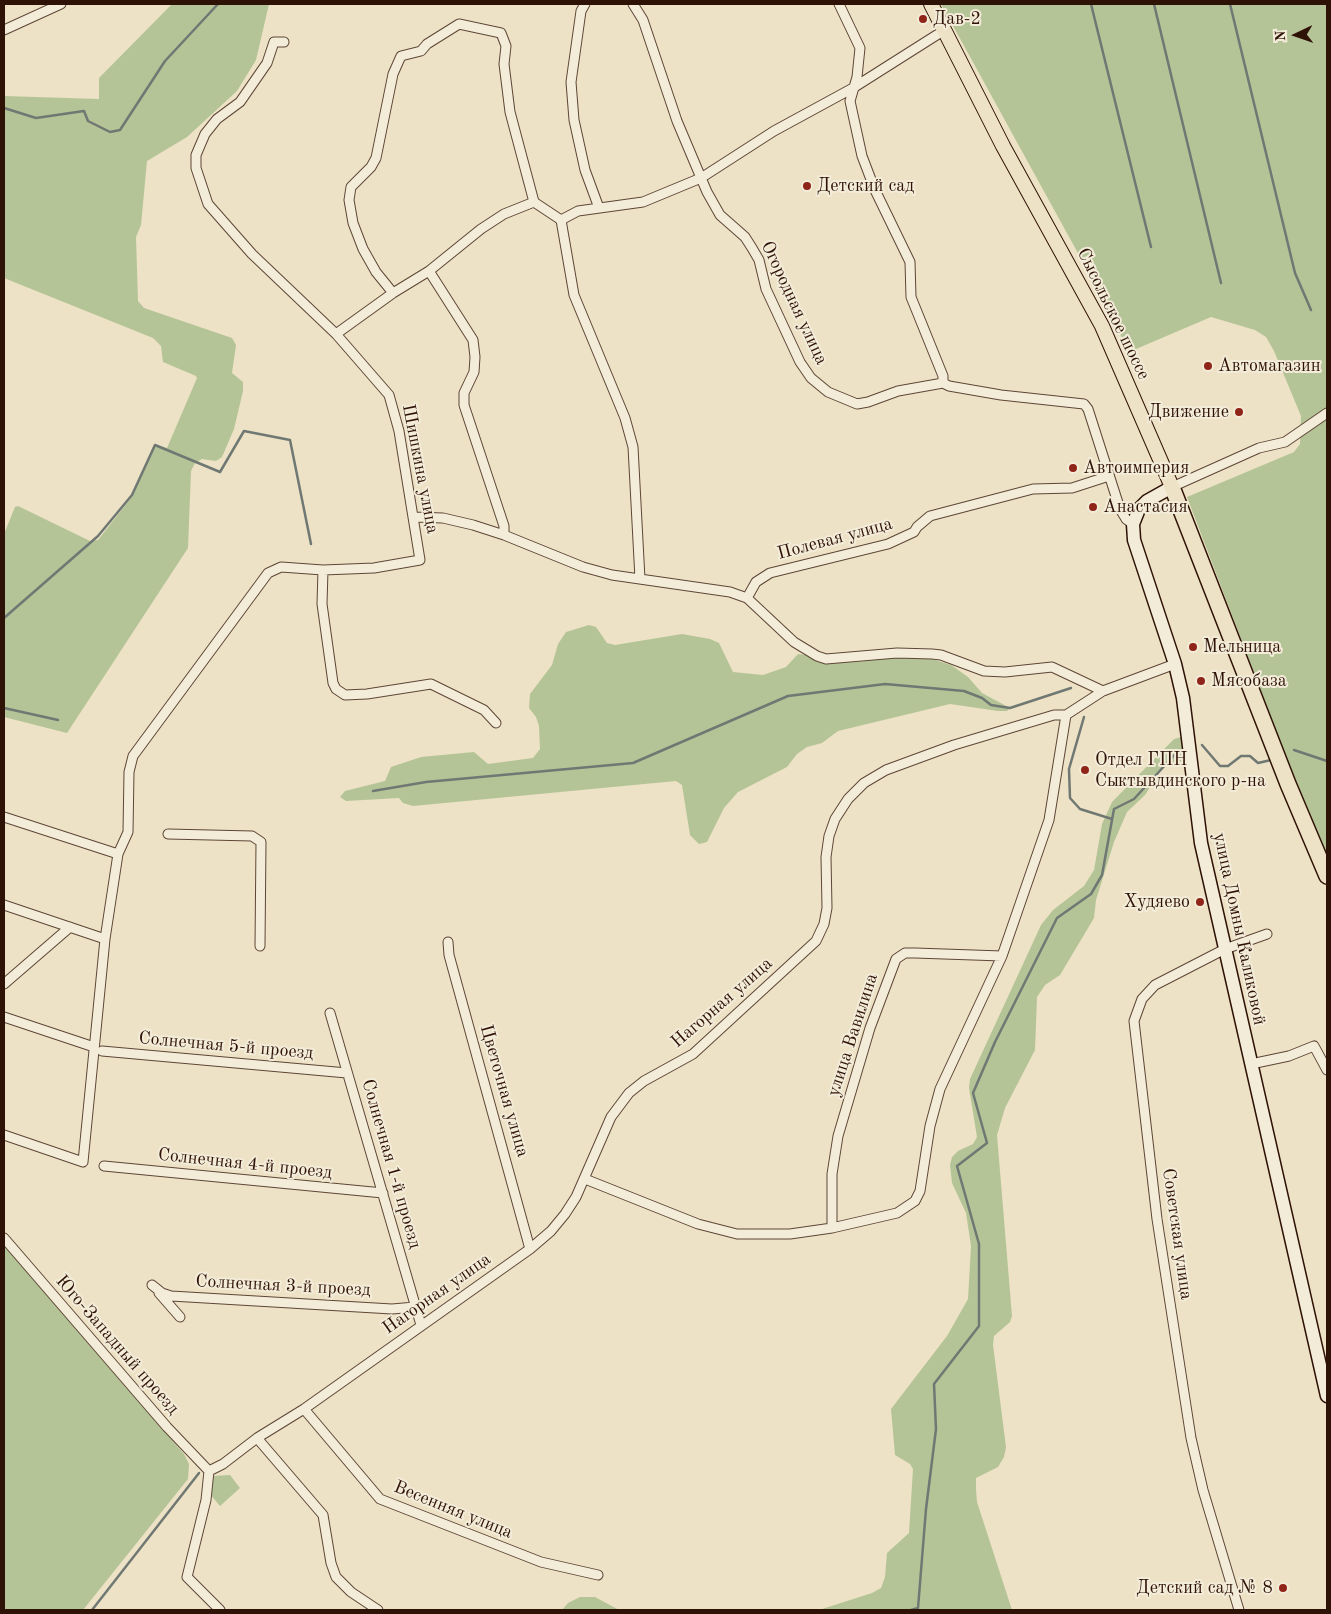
<!DOCTYPE html>
<meta charset="utf-8">
<style>
body{margin:0}
#map{position:relative;width:1331px;height:1614px;overflow:hidden;background:#ede2c5;font-family:"Old Standard TT",serif}
canvas{display:block}
.frame{position:absolute;inset:0;border:5px solid #2f1206;pointer-events:none}
.north{position:absolute;left:1271px;top:10px;width:50px;height:50px;-webkit-text-stroke:4px #f3ecd9;paint-order:stroke;rotate:267deg;font-size:14px;font-weight:700;line-height:20px;text-align:center;color:#2f1206}
.north::after{content:'';display:block;margin:auto;width:18px;height:22px;background:#2f1206;clip-path:polygon(50% 0,100% 100%,50% 72%,0 100%)}
</style>
<div id="map">
<canvas width="1331" height="1614"></canvas>
<div class="frame"></div>
<div class="north">N</div>
</div>
<script>
const ctx = document.querySelector('canvas').getContext('2d');
ctx.lineJoin = 'round';
function fillPath(path, color) {
  ctx.fillStyle = color;
  ctx.fill(path, 'evenodd');
}
function poly(rows) {
  const path = new Path2D();
  for (const r of rows) {
    path.moveTo(r[0], r[1]);
    for (let i = 2; i < r.length; i += 2) path.lineTo(r[i], r[i + 1]);
  }
  return path;
}
function strokePath(path, color, width, dash) {
  ctx.strokeStyle = color;
  ctx.lineWidth = width;
  ctx.lineCap = dash ? 'butt' : 'round';
  ctx.setLineDash(dash || []);
  ctx.stroke(path);
}
function label(font, color, halo, rows, align = 'center') {
  ctx.font = font + ' "Old Standard TT",serif';
  ctx.lineWidth = 4;
  ctx.setLineDash([]);
  ctx.textBaseline = 'middle';
  ctx.strokeStyle = halo;
  ctx.fillStyle = color;
  for (const [text, x, y, turn = 0] of rows) {
    ctx.save();
    ctx.translate(x, y);
    ctx.rotate((+turn || 0) * Math.PI / 180);
    ctx.textAlign = isNaN(turn) ? turn : align;
    if (halo) ctx.strokeText(text, 0, 0);
    ctx.fillText(text, 0, 0);
    ctx.restore();
  }
}
const green = poly([
 [172,4,269,4,256,60,237,91,187,137,147,161,141,225,136,237,138,301,144,308,232,338,236,345,232,373,243,382,243,391,234,429,222,457,216,461,202,459,195,463,191,471,188,548,67,733,4,717,4,534,15,507,18,506,90,541,98,540,131,498,153,447,156,445,167,448,197,378,196,376,163,362,161,346,153,338,4,278,4,96,99,99,99,78],
 [941,4,1327,4,1327,854,1295,781,1187,497,1294,452,1300,444,1301,416,1274,351,1266,337,1255,330,1211,317,1129,352,1096,286],
 [589,625,596,627,607,643,615,645,682,634,710,639,719,643,733,672,763,675,786,667,798,654,808,655,821,663,858,662,906,656,932,659,951,665,968,677,982,693,1010,708,1007,711,998,711,950,704,838,731,822,743,807,747,797,754,787,767,738,792,724,808,707,842,699,844,690,835,682,785,676,781,413,806,403,803,399,798,346,801,340,797,345,791,385,781,391,767,421,757,474,752,488,764,533,758,540,749,539,726,536,717,529,708,530,694,552,665,558,644,566,632],
 [1181,737,1184,761,1171,763,1163,767,1145,795,1127,812,1114,842,1096,900,1094,918,1060,975,1045,985,1037,997,1035,1050,1005,1108,997,1135,1012,1316,1010,1322,994,1336,993,1345,1006,1447,1004,1457,998,1467,976,1478,976,1489,977,1502,1012,1610,819,1610,872,1593,881,1588,885,1577,887,1553,909,1533,913,1469,910,1464,895,1455,891,1409,947,1336,968,1299,971,1246,966,1213,952,1183,950,1165,952,1157,958,1151,973,1144,977,1137,969,1088,970,1079,1041,925,1053,910,1084,886,1094,870,1102,824,1112,802,1174,739],
 [4,1242,80,1334,184,1454,189,1464,188,1479,83,1610,4,1610],
 [230,1475,240,1488,220,1506,210,1494,213,1476],
 [580,1597,595,1597,619,1610,562,1610,568,1603]
]);
const stream = poly([
 [1091,4,1151,247],
 [1154,4,1221,283],
 [1230,4,1295,273,1311,310],
 [4,108,36,118,84,111,88,121,110,132,120,130,165,61,218,4],
 [4,618,98,536,132,495,155,445,220,472,244,431,290,440,311,544],
 [4,708,58,720],
 [1084,717,1069,769,1070,798,1080,809,1112,819],
 [1202,745,1220,766,1228,766,1241,756,1250,756,1258,763,1271,760],
 [1294,750,1327,761],
 [373,791,426,782,633,763,788,696,885,684,964,691,982,698,991,705,1010,708,1071,688],
 [92,1610,199,1473],
 [911,1610,918,1608,926,1509,936,1429,934,1384,979,1326,979,1244,957,1166,987,1143,973,1093,995,1042,1057,918,1091,894,1102,875,1114,809,1134,799,1179,750]
]);
const minor = poly([
 [585,4,581,11,571,82,574,120,585,170,599,208],
 [633,4,643,20,677,121,707,192,720,215,745,237,752,248,759,260,766,289,800,362,811,378,828,392,857,404,868,402,898,391,943,383,949,386,1001,395,1084,404,1088,409,1120,509,1126,519,1133,524],
 [839,4,860,48,857,77,850,101,862,156,875,190,910,262,911,297,943,376,943,383],
 [4,30,61,4],
 [561,220,578,211,643,202,701,178,774,131,853,88,943,31],
 [561,220,574,295,625,418,633,447,640,579],
 [429,271,473,340,475,357,474,372,464,393,464,405,504,526,504,535],
 [393,293,376,272,363,249,353,223,349,200,351,187,371,167,376,158,393,74,401,56,421,51,427,44,459,24,501,33,506,46,504,64,510,112,534,202],
 [336,334,393,293,429,271,481,229,504,214,534,202,561,220],
 [1172,487,1259,448,1285,442,1327,413],
 [413,517,443,518,473,525,504,535,583,567,612,575,730,592,747,598,794,642,817,656,826,659,897,653,932,654,941,655,984,671,1005,672,1052,667,1103,691],
 [323,570,322,604,333,683,336,689,345,695,367,694,431,684,484,710,496,723],
 [747,598,756,582,770,573,888,544,914,532,917,527,930,516,1033,489,1072,488,1109,476],
 [4,817,118,854],
 [168,834,252,836,261,842,260,946],
 [4,905,105,939],
 [448,942,449,955,530,1249],
 [4,984,70,927],
 [330,1013,421,1325],
 [4,1017,94,1047],
 [102,1051,347,1073],
 [1251,1064,1289,1056,1314,1046,1327,1070],
 [4,1135,83,1162,105,939,118,854,128,832,129,772,133,756,268,573,281,567,323,570,374,568,420,560,399,431,389,395,336,334,252,254,208,204,196,168,196,155,205,134,217,119,240,102,267,63,274,42,284,42],
 [104,1166,383,1193],
 [585,1179,698,1224,737,1234,790,1234,832,1228,897,1213,915,1201,920,1191,930,1126,940,1089,1002,956,1049,820,1066,715],
 [832,1228,832,1174,838,1136,870,1028,896,959,905,953,915,953,1002,956],
 [4,1238,167,1427,209,1471],
 [152,1285,162,1293,171,1296,392,1309,415,1307],
 [159,1293,180,1317],
 [304,1409,380,1499,541,1562,598,1575],
 [257,1438,323,1515,331,1563,336,1577,351,1592,378,1610],
 [209,1471,223,1464,257,1438,304,1409,530,1249,551,1231,565,1214,576,1197,611,1117,629,1093,644,1081,693,1054,816,941,824,924,827,908,826,857,829,836,835,819,848,799,864,783,886,770,954,745,1054,715,1066,715,1103,691,1175,664],
 [209,1471,206,1500,187,1577,220,1610],
 [1239,1610,1203,1490,1191,1438,1157,1219,1134,1021,1142,999,1155,985,1225,949,1267,934]
]);
const secondary = poly([
 [1172,487,1147,501,1139,509,1133,524,1134,540,1175,664,1183,698,1201,843,1327,1396]
]);
const primary = poly([
 [931,4,1003,146,1102,326,1172,487]
]);
const trunk = poly([
 [1172,487,1288,784,1327,876]
]);
const markers = [
 [923,19,5,"#8f2418"],
 [807,186,5,"#8f2418"],
 [1208,366,5,"#8f2418"],
 [1239,412,5,"#8f2418"],
 [1073,468,5,"#8f2418"],
 [1093,507,5,"#8f2418"],
 [1193,647,5,"#8f2418"],
 [1201,681,5,"#8f2418"],
 [1085,770,5,"#8f2418"],
 [1200,902,5,"#8f2418"],
 [1283,1588,5,"#8f2418"]
];
const poiNames = [
 ["Дав-2",933,19],
 ["Детский сад",817,186],
 ["Автомагазин",1218,366],
 ["Движение",1229,412,"right"],
 ["Автоимперия",1083,468],
 ["Анастасия",1103,507],
 ["Мельница",1203,647],
 ["Мясобаза",1211,681],
 ["Отдел ГПН",1095,760],
 ["Сыктывдинского р-на",1095,781],
 ["Худяево",1190,902,"right"],
 ["Детский сад № 8",1273,1588,"right"]
];
const streetNames = [
 ["Огородная улица",794,303,65],
 ["Сысольское шоссе",1113,314,64],
 ["Шишкина улица",420,469,79],
 ["Полевая улица",835,539,-15],
 ["улица Домны Каликовой",1239,929,78],
 ["Нагорная улица",722,1003,-41],
 ["улица Вавилина",853,1035,-72],
 ["Солнечная 5-й проезд",226,1046,5],
 ["Цветочная улица",504,1091,74],
 ["Солнечная 4-й проезд",245,1164,6],
 ["Солнечная 1-й проезд",391,1164,74],
 ["Советская улица",1177,1234,82],
 ["Солнечная 3-й проезд",283,1286,3],
 ["Нагорная улица",437,1294,-35],
 ["Юго-Западный проезд",117,1345,49],
 ["Весенняя улица",453,1510,22]
];
fillPath(green, '#b4c497');
strokePath(stream, '#707873', 2.5);
strokePath(minor, '#5e4636', 11);
strokePath(secondary, '#2f1206', 15);
strokePath(primary, '#2f1206', 16);
strokePath(trunk, '#2f1206', 18);
strokePath(minor, '#f3ecd9', 9);
strokePath(secondary, '#f3ecd9', 12);
strokePath(primary, '#ede2c5', 14);
strokePath(trunk, '#ede2c5', 15);
for (const [x, y, r, color] of markers) {
  const dot = new Path2D();
  dot.arc(x, y, r, 0, 2 * Math.PI);
  ctx.fillStyle = color;
  ctx.fill(dot);
  strokePath(dot, '#f3ecd9', 2);
}
label('18px', '#2f1206', '#f3ecd9', poiNames, 'left');
label('18px', '#2f1206', '#f3ecd9', streetNames);
</script>
